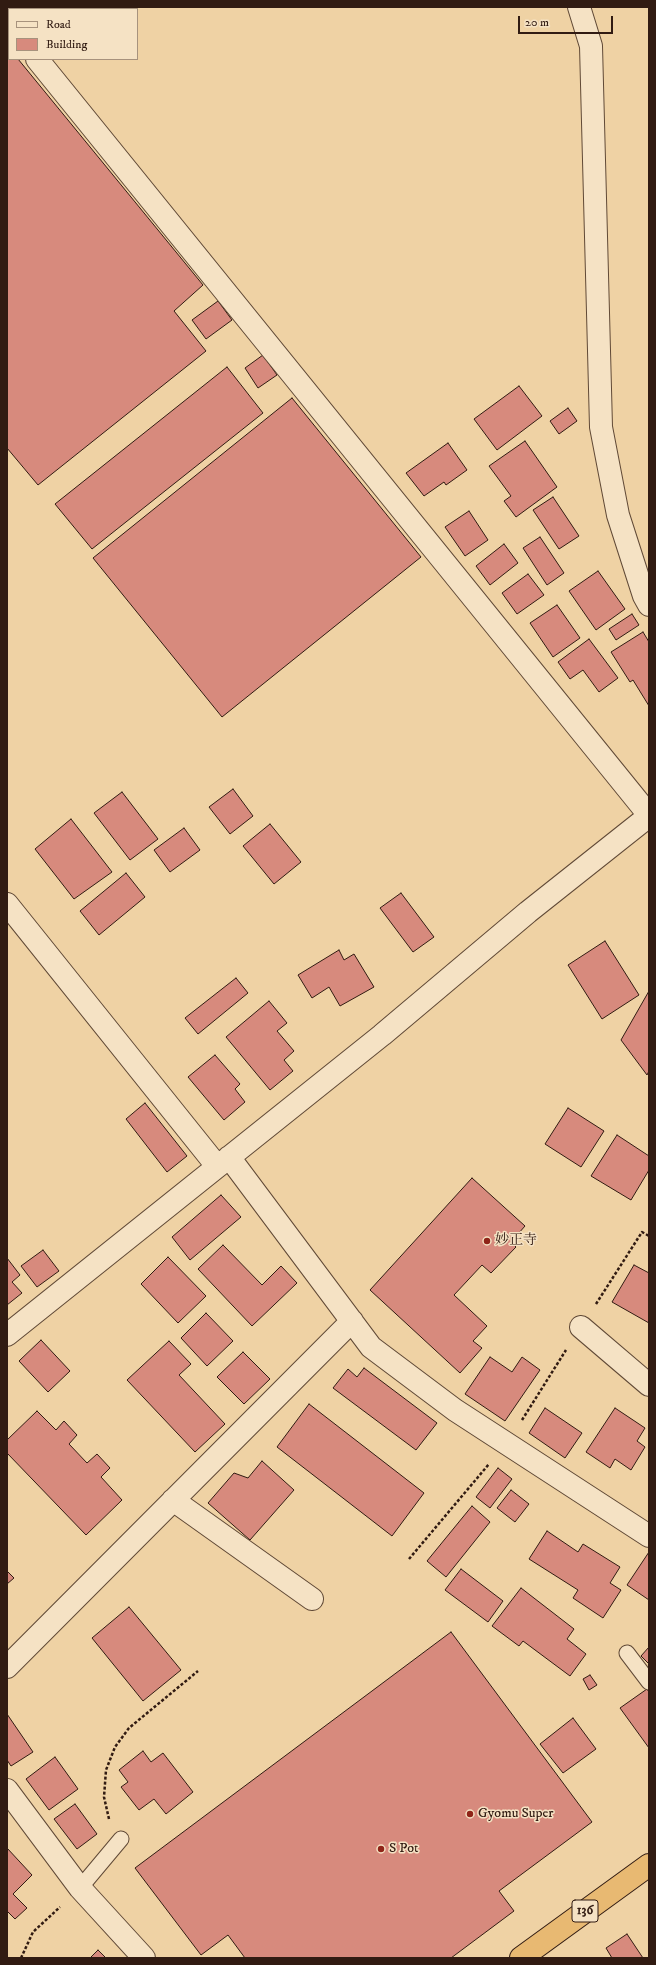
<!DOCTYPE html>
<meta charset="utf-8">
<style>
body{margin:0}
#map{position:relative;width:656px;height:1965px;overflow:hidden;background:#efd2a4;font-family:"IM FELL DW Pica",serif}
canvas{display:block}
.frame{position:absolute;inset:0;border:8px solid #311b12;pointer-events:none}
.legend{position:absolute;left:8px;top:8px;width:130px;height:52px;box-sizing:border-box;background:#f5e2c4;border:1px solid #a7927d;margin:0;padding:5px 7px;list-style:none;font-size:12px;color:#311b12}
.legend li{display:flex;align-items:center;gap:8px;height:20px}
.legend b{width:20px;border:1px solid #a7927d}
.scale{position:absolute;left:518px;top:16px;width:95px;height:18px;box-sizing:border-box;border:2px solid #311b12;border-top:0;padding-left:5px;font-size:12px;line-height:14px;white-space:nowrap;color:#311b12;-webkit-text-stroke:3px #f5e2c4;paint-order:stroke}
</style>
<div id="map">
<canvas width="656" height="1965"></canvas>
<div class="frame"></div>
<ul class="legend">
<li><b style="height:5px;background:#f5e2c4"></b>Road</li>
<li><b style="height:11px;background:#d78a7d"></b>Building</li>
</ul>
<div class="scale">20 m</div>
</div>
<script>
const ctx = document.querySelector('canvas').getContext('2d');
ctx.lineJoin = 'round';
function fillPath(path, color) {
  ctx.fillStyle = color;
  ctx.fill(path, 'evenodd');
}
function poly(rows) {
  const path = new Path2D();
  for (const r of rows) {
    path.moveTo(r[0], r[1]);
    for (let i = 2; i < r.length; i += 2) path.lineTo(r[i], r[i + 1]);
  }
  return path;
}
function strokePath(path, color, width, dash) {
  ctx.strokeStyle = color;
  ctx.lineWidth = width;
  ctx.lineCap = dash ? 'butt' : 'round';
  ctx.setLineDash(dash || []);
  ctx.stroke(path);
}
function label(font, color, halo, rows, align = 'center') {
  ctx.font = font + ' "IM FELL DW Pica","Noto Serif JP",serif';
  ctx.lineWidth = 3;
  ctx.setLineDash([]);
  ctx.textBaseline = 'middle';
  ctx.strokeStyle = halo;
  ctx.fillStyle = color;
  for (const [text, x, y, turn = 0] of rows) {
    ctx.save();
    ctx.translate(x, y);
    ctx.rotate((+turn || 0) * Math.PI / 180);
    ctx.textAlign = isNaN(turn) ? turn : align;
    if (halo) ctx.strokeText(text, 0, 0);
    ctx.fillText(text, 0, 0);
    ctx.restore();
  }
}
const building = poly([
 [7,45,9,48,9,59,18,59,203,285,174,311,206,351,38,485,7,448,7,45],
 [218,301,232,320,206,339,192,320,218,301],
 [263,355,277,375,258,388,245,368,263,355],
 [227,367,263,413,92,549,55,504,227,367],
 [519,386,542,416,497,450,474,419,519,386],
 [292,398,421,557,222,717,93,558,292,398],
 [568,408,577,421,559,434,550,421,568,408],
 [525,441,557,487,516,517,504,501,511,496,489,466,525,441],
 [448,443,467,470,446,485,444,482,424,496,406,473,448,443],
 [553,497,579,536,559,549,533,510,553,497],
 [469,511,488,540,465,556,445,527,469,511],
 [540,537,564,573,547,585,523,548,540,537],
 [504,544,518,563,490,585,476,566,504,544],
 [598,571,625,609,596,630,569,591,598,571],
 [528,574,544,595,517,614,502,593,528,574],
 [557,605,580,638,553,657,530,623,557,605],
 [632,614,639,625,616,640,609,629,632,614],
 [643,632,649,642,649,706,633,680,630,682,611,652,643,632],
 [589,639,618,678,599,692,583,670,570,679,558,662,589,639],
 [233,789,253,816,230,834,209,807,233,789],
 [122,792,158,839,130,860,94,813,122,792],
 [71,819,112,872,74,899,35,849,71,819],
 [270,824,301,862,274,884,243,846,270,824],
 [184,828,200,850,170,872,154,850,184,828],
 [126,873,145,897,99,935,80,911,126,873],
 [401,893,434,937,413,952,380,908,401,893],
 [605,941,639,995,602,1019,568,965,605,941],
 [339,950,344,960,354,954,374,987,340,1006,329,987,312,998,298,975,339,950],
 [236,978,248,993,198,1034,185,1018,236,978],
 [649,991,649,1071,647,1075,621,1040,649,991],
 [269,1001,287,1023,277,1031,294,1051,284,1060,293,1071,270,1090,226,1037,269,1001],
 [215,1055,240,1084,235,1089,245,1102,224,1120,188,1077,215,1055],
 [145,1103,187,1156,167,1172,126,1119,145,1103],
 [568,1108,604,1131,581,1167,545,1144,568,1108],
 [617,1135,649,1156,649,1170,631,1200,591,1176,617,1135],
 [472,1178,525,1226,511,1242,516,1247,491,1273,482,1265,454,1295,487,1326,473,1341,482,1348,460,1373,370,1290,472,1178],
 [221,1195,241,1217,190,1260,172,1237,221,1195],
 [223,1245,262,1285,281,1266,297,1283,252,1326,198,1269,223,1245],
 [43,1250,59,1271,37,1287,21,1266,43,1250],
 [168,1257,206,1296,178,1323,141,1284,168,1257],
 [7,1258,20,1275,12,1282,22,1293,7,1305,7,1258],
 [634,1265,649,1273,649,1323,612,1302,634,1265],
 [206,1313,233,1341,207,1366,181,1338,206,1313],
 [41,1340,70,1371,48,1392,19,1361,41,1340],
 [169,1341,191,1364,179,1375,225,1424,195,1452,127,1380,169,1341],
 [243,1352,270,1379,244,1404,217,1377,243,1352],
 [490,1357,512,1372,522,1357,540,1370,505,1421,465,1394,490,1357],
 [364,1368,437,1423,416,1450,333,1388,348,1369,357,1377,364,1368],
 [309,1404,424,1493,392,1536,277,1447,309,1404],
 [545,1408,582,1433,565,1458,529,1433,545,1408],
 [615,1408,645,1428,637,1441,645,1447,631,1470,615,1459,610,1468,586,1452,615,1408],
 [37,1411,56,1430,64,1421,77,1435,69,1444,87,1463,97,1454,110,1468,101,1477,122,1500,86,1535,7,1453,7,1440,37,1411],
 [262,1461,294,1490,250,1540,208,1503,234,1473,248,1478,262,1461],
 [498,1468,512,1479,490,1508,476,1497,498,1468],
 [511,1490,529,1504,515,1522,497,1508,511,1490],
 [472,1506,490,1522,446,1577,427,1561,472,1506],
 [547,1531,578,1552,583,1544,620,1567,610,1583,621,1590,603,1618,573,1598,578,1590,529,1559,547,1531],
 [649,1552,649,1600,627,1585,649,1552],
 [461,1569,503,1601,488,1622,445,1590,461,1569],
 [7,1571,14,1578,7,1584,7,1571],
 [521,1588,574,1629,567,1639,586,1654,570,1676,523,1641,519,1646,492,1626,521,1588],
 [129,1607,181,1670,143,1701,92,1638,129,1607],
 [451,1632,592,1822,499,1891,514,1911,451,1958,245,1958,228,1935,201,1955,135,1868,451,1632],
 [649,1647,649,1664,641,1656,649,1647],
 [590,1675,597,1685,589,1690,583,1679,590,1675],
 [647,1689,649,1692,649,1748,620,1708,647,1689],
 [7,1714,33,1752,11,1766,7,1760,7,1714],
 [573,1718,596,1749,563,1773,540,1744,573,1718],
 [143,1751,151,1762,163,1753,193,1792,166,1814,154,1799,139,1810,121,1787,128,1782,119,1770,143,1751],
 [55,1757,78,1789,49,1810,26,1779,55,1757],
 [75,1804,97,1834,77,1849,54,1819,75,1804],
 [7,1848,32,1875,13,1894,27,1908,15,1919,7,1911,7,1848],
 [627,1934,643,1958,612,1958,606,1948,627,1934],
 [98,1950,106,1958,90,1958,98,1950]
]);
const path = poly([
 [596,1304,642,1232,649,1236],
 [522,1420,566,1350],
 [409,1559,489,1464],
 [109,1819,104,1797,106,1770,115,1747,129,1728,198,1671],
 [21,1958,33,1932,60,1907]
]);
const lane = poly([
 [627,1653,649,1682],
 [80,1888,121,1839]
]);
const street = poly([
 [579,7,591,46,601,427,618,515,644,596,649,605],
 [7,22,9,24],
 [37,59,649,815],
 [7,904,217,1166],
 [229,1157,371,1347,455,1410,649,1536],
 [581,1327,649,1385],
 [7,1335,382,1035,528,912,649,816],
 [173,1500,312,1599],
 [7,1667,352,1321],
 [7,1790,80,1888,144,1958]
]);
const highway = poly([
 [521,1958,649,1865]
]);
const markers = [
 [487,1241,4,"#8f2418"],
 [470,1814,4,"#8f2418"],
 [381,1849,4,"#8f2418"]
];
const shields = [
 [585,1911,26]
];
const shieldNames = [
 ["136",585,1911]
];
const poiNames = [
 ["妙正寺",495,1241],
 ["Gyomu Super",478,1814],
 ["S Pot",389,1849]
];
fillPath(building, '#d78a7d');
strokePath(building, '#311b12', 1);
strokePath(lane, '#604936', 17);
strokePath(street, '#604936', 24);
strokePath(highway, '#311b12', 24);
strokePath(path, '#311b12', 2.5, [3, 2]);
strokePath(lane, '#f5e2c4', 15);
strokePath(street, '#f5e2c4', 22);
strokePath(highway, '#e8b972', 22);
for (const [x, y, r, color] of markers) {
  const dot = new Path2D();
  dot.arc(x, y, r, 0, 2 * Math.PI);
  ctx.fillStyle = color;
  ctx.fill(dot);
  strokePath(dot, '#f5e2c4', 1.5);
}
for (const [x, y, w] of shields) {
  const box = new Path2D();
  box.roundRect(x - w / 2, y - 11, w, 22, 3);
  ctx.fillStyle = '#f5e2c4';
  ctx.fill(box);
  strokePath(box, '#311b12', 1);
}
label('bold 13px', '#311b12', null, shieldNames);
label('14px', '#311b12', '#f5e2c4', poiNames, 'left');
</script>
